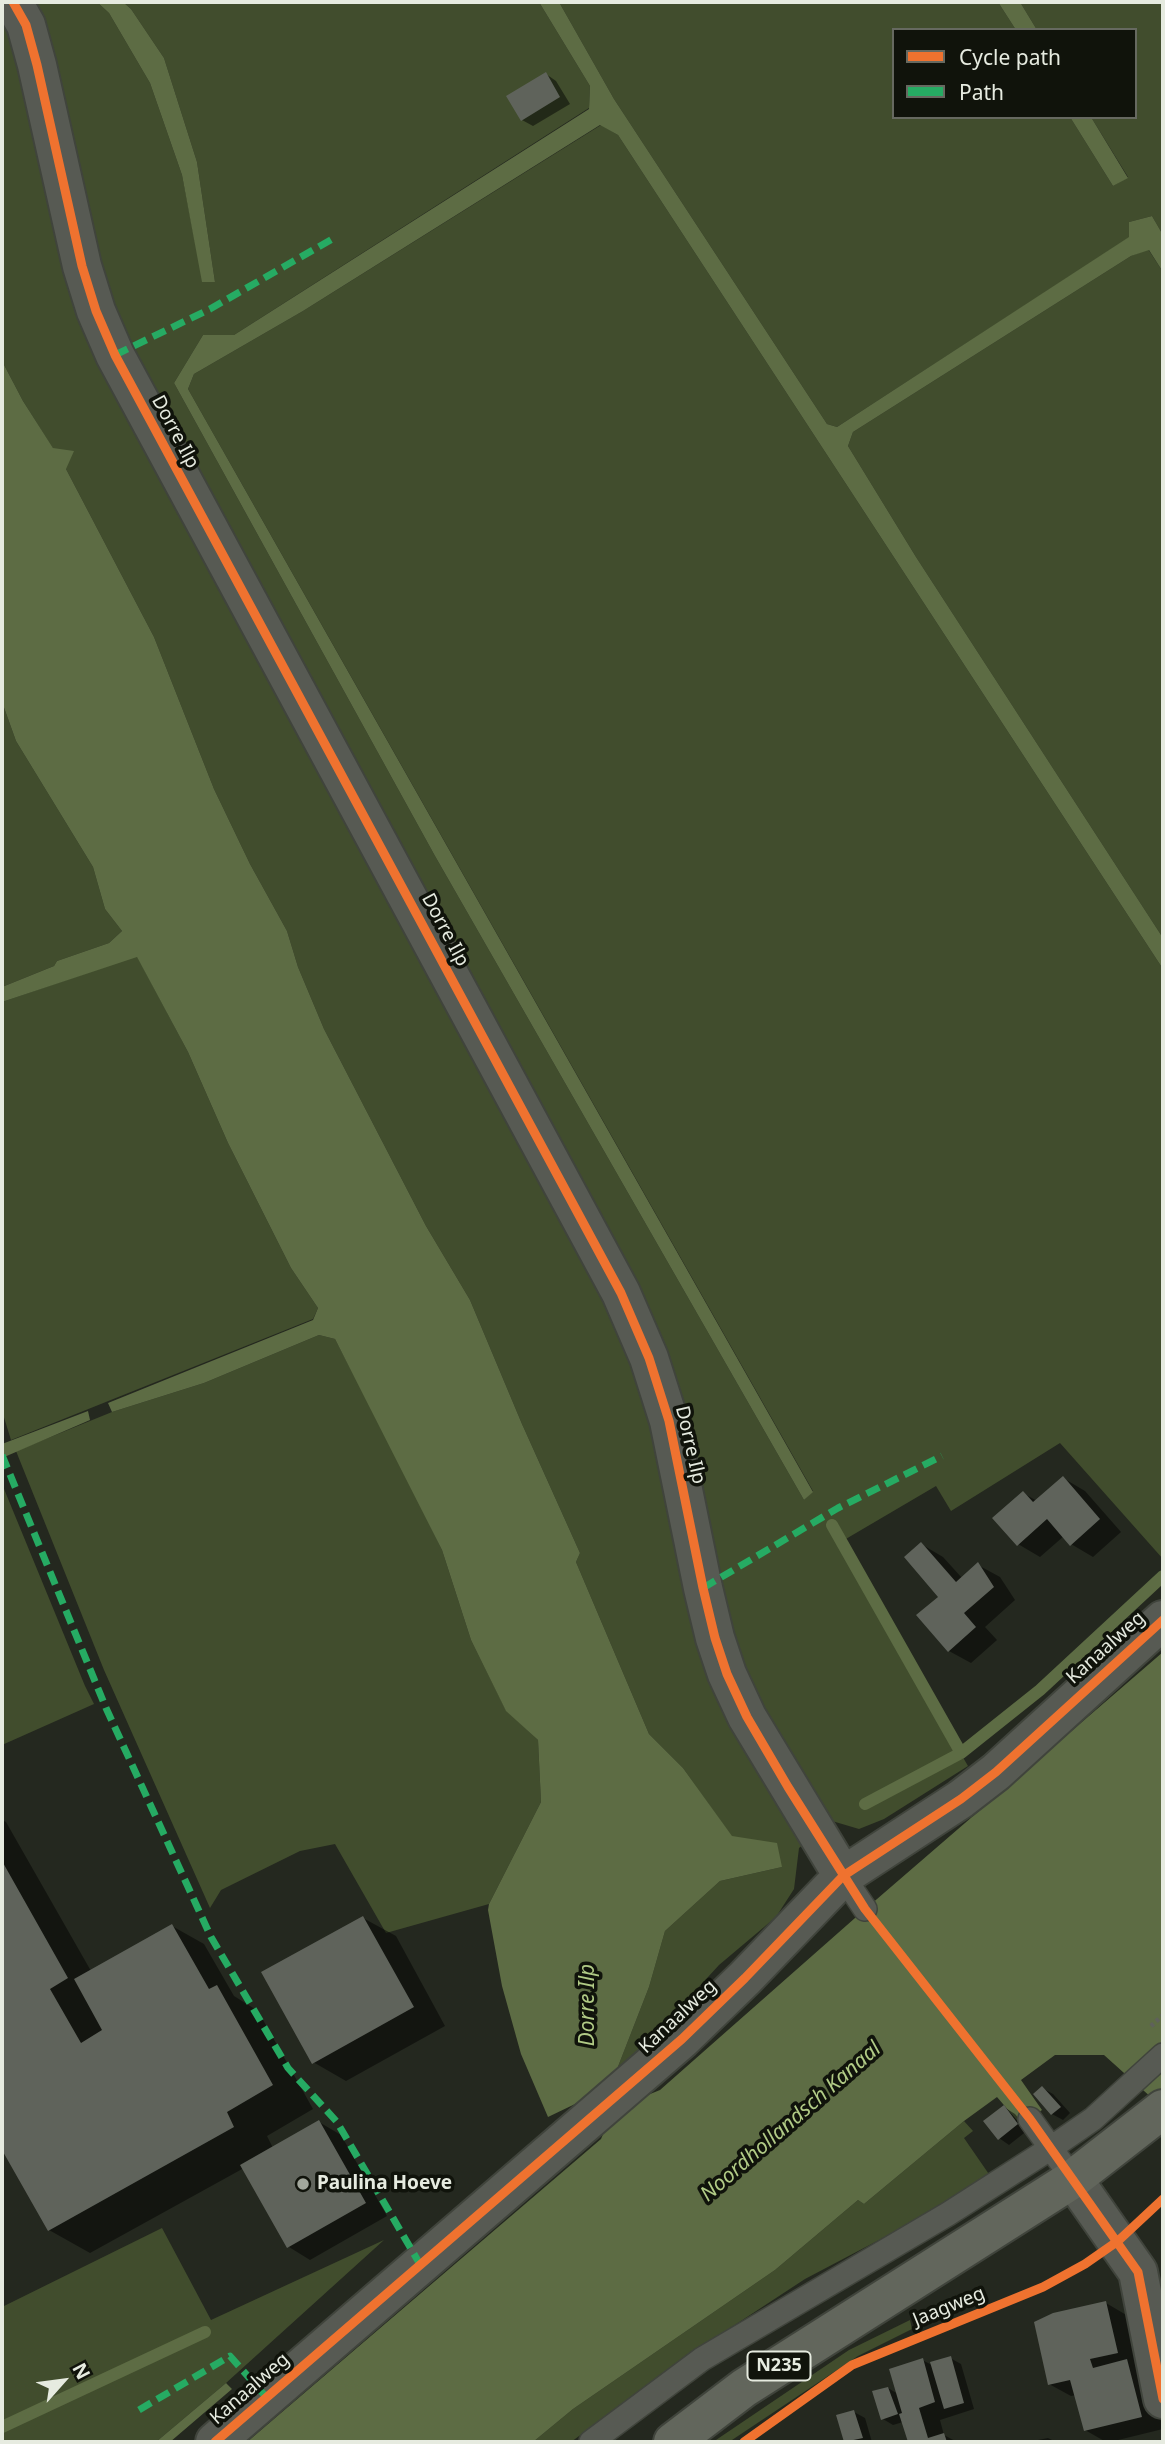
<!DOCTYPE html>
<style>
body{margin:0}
#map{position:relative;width:1165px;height:2444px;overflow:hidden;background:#24281f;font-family:"Noto Sans",sans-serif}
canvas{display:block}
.frame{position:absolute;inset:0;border:4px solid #e6ebe0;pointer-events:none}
.legend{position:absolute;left:892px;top:28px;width:245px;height:91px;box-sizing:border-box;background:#10130b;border:2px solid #666960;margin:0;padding:9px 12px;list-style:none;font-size:21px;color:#e6ebe0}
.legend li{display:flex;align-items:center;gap:14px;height:35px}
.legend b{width:35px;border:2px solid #666960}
.north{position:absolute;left:28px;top:2346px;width:70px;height:70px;-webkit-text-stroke:5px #10130b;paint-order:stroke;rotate:62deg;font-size:19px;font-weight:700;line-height:28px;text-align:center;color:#e6ebe0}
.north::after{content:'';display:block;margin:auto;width:24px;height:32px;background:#e6ebe0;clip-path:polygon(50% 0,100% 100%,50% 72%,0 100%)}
</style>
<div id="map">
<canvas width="1165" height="2444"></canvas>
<div class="frame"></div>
<ul class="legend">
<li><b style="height:9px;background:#ef722f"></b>Cycle path</li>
<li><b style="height:9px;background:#26ab63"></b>Path</li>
</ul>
<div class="north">N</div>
</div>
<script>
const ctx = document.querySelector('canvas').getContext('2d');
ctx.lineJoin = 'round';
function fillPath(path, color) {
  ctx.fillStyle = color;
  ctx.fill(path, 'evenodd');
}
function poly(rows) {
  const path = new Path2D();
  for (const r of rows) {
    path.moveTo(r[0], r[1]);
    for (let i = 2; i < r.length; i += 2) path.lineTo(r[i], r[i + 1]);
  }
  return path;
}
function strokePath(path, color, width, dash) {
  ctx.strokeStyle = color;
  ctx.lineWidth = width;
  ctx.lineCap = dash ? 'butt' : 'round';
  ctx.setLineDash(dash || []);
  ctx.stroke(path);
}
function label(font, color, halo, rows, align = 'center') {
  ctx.font = font + ' "Noto Sans",sans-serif';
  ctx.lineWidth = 7;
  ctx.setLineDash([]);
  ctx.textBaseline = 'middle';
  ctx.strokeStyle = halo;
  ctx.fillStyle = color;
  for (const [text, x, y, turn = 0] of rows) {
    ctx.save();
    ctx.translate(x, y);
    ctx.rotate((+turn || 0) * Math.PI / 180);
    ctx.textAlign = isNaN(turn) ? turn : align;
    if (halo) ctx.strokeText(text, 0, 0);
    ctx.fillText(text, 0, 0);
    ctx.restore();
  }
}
const green = poly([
 [2,2,97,2,109,13,150,83,182,175,203,282,215,282,197,162,164,58,131,9,123,2,539,2,590,86,589,108,234,335,203,335,174,383,435,856,804,1500,813,1491,188,389,194,374,303,311,601,125,618,135,1163,969,1163,1559,1060,1443,951,1511,936,1486,839,1543,968,1766,884,1819,859,1829,832,1821,799,1848,794,1889,776,1917,719,1965,612,2082,649,1987,665,1931,720,1881,782,1867,732,1837,683,1768,649,1734,576,1562,580,1553,522,1424,470,1300,426,1226,324,1029,298,967,287,931,250,864,214,789,154,637,66,469,23,401,2,361],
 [559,2,998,2,1016,30,894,30,894,117,1070,117,1113,186,1128,177,1091,117,1135,117,1135,30,1037,30,1020,2,1163,2,1163,235,1152,216,1129,222,1130,237,837,427,827,424,614,99],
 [1148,249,1163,272,1163,938,916,557,848,446,853,432,1131,256],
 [2,702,16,741,93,867,105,909,122,931,109,943,57,961,54,966,2,987],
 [137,956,188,1052,228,1143,291,1268,318,1308,313,1319,11,1440,2,1411,4,1219,2,1002],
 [319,1335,335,1339,393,1450,442,1550,471,1640,506,1710,538,1740,541,1802,489,1904,386,1933,335,1844,300,1851,221,1890,210,1908,104,1670,16,1451,112,1412,204,1383],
 [2,1484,85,1686,94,1704,2,1745],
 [964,2121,973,2131,964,2138,993,2180,805,2279,686,2357,571,2442,533,2442,573,2409,775,2270,858,2200,864,2204],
 [162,2228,211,2320,384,2240,226,2383,156,2442,2,2442,2,2307],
 [910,2320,912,2329,858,2356,729,2442,713,2442,849,2350]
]);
const water = poly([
 [97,2,123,2,131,9,164,58,197,162,215,282,202,282,182,175,150,83,109,13],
 [539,2,559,2,614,99,827,424,837,427,1129,237,1129,222,1152,216,1163,235,1163,272,1149,250,1131,256,853,432,848,446,916,557,1163,938,1163,969,618,135,600,125,303,311,194,374,188,389,813,1492,804,1500,435,856,174,383,203,335,234,335,589,109,590,86],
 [998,2,1020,2,1037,30,1016,30],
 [1070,117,1091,117,1128,178,1113,186],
 [2,361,23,401,53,448,74,451,66,469,154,637,214,789,250,864,287,931,298,967,324,1029,426,1226,470,1300,522,1424,580,1553,576,1562,649,1734,683,1768,732,1836,777,1843,782,1867,720,1881,665,1931,649,1987,612,2082,598,2093,548,2117,521,2054,502,1986,488,1910,489,1904,541,1802,538,1740,506,1711,471,1640,442,1550,335,1339,319,1335,204,1383,112,1412,108,1403,313,1320,318,1308,291,1268,228,1143,188,1052,137,957,2,1002,2,987,54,966,57,961,109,943,122,931,105,909,93,867,16,741,2,702],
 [88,1411,90,1420,2,1458,2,1444],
 [1163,1652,1163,2108,1104,2055,1055,2055,1021,2080,1042,2110,1021,2125,997,2097,964,2121,864,2204,858,2200,775,2270,573,2409,533,2442,247,2442,601,2139,611,2115,628,2103,660,2090,855,1918],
 [226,2383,232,2389,170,2442,156,2442]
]);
const shadow = poly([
 [546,74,556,81,570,104,533,126,522,120,508,97],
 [1063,1478,1085,1491,1121,1532,1093,1557,1071,1544,1064,1536,1040,1557,1018,1544,1023,1493,1037,1501],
 [921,1544,943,1557,962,1578,978,1565,1000,1577,1015,1600,985,1627,997,1640,971,1663,949,1651,940,1597],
 [2,1820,6,1822,91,1971,172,1926,204,1944,234,1996,258,2011,313,2109,267,2136,273,2148,319,2122,341,2135,387,2216,310,2260,289,2247,244,2168,90,2253,49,2230,2,2146],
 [363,1918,396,1936,445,2026,346,2081,313,2062],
 [1042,2088,1053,2094,1070,2113,1063,2120,1052,2114],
 [1004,2107,1015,2114,1028,2130,1009,2145,999,2138],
 [1106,2303,1128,2316,1139,2365,1135,2366,1149,2374,1163,2429,1110,2442,1106,2442,1085,2430,1076,2395,1071,2396,1049,2384],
 [950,2358,961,2364,974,2409,940,2420,944,2435,957,2442,910,2442,903,2422,893,2425,883,2419,888,2388,898,2394,922,2360,934,2366],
 [854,2412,865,2418,872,2442,846,2442,838,2416],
 [1048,2438,1056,2442,1028,2442]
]);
const stream = poly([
 [832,1525,961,1753,865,1804],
 [961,1753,1040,1690,1163,1576],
 [2,2427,205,2332]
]);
const ferry = poly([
 [871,1916,1023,2110]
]);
const building = poly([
 [546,72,560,97,521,121,506,96],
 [1063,1476,1100,1519,1070,1546,1047,1519,1017,1546,992,1518,1023,1491,1033,1502],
 [921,1542,956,1582,978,1562,994,1587,964,1613,976,1627,948,1652,916,1615,938,1597,904,1557],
 [2,1861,68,1978,50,1989,81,2043,102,2030,74,1979,172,1924,209,1989,217,1985,273,2085,227,2112,234,2127,48,2231,2,2150],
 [363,1916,414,2007,312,2064,261,1972],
 [1042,2086,1061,2107,1051,2115,1033,2094],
 [1004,2105,1018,2124,998,2140,983,2121],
 [319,2120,366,2203,287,2248,240,2165],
 [1106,2301,1118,2353,1090,2359,1093,2368,1127,2359,1142,2417,1084,2431,1070,2380,1048,2385,1034,2322,1053,2313],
 [951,2356,964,2403,944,2409,930,2362],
 [923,2358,935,2402,919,2408,928,2438,944,2433,947,2442,908,2442,899,2414,902,2413,889,2369],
 [888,2387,898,2414,881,2420,872,2391],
 [854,2410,863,2438,844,2442,836,2415]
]);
const path = poly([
 [1151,2026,1163,2015]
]);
const service = poly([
 [843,1876,865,1909],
 [1030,2119,1073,2179],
 [591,2442,702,2359,948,2214,1051,2148,1093,2119,1163,2055]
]);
const minor = poly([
 [13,2,26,25,37,65,82,266,96,311,115,355,621,1293,649,1358,669,1421,703,1588,715,1638,727,1674,747,1717,843,1876],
 [1073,2179,1138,2272,1163,2399],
 [215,2442,682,2039,745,1978,843,1876,961,1799,996,1772,1163,1620]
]);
const primary = poly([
 [673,2442,744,2388,1073,2179,1163,2109]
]);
const quiet = poly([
 [115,355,210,309,334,238],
 [2,1455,106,1708,211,1937,288,2068,337,2122,421,2266],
 [703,1588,838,1508,942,1456],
 [139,2410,230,2356,267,2398]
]);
const cycleway = poly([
 [13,2,26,25,37,65,82,266,96,311,115,355,621,1293,649,1358,669,1421,703,1588,715,1638,727,1674,747,1717,788,1787,865,1909,1030,2119,1138,2272,1163,2399],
 [215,2442,682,2039,745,1978,843,1876,961,1799,996,1772,1163,1620],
 [744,2442,852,2365,1043,2287,1085,2264,1118,2241,1163,2199]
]);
const markers = [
 [303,2184,7,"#a2a79c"]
];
const shields = [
 [779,2366,63]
];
const shieldNames = [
 ["N235",779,2366]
];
const streetNames = [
 ["Dorre Ilp",175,432,62],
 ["Dorre Ilp",445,930,62],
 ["Dorre Ilp",690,1445,77],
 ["Kanaalweg",1106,1648,-42],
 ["Kanaalweg",678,2017,-43],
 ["Jaagweg",949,2307,-22],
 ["Kanaalweg",250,2389,-41]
];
const poiNames = [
 ["Paulina Hoeve",317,2184]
];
const waterNames = [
 ["Dorre Ilp",588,2005,-90],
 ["Noordhollandsch Kanaal",791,2122,-41]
];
fillPath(green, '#414d2d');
fillPath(water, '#5d6c44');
fillPath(shadow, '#0007');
strokePath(stream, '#5d6c44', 12);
strokePath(ferry, '#b1cb86', 2, [9, 7]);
fillPath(building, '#5f635b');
strokePath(service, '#40443c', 26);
strokePath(minor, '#40443c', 42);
strokePath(primary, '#40443c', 42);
strokePath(path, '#5f615b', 4.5, [3.5, 3.5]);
strokePath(service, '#575a53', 23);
strokePath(minor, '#575a53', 38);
strokePath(primary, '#62665c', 38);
strokePath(quiet, '#26ab63', 7, [14, 7]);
strokePath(cycleway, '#ef722f', 9);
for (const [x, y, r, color] of markers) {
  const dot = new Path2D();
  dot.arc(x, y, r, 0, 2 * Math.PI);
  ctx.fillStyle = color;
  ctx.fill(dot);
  strokePath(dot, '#10130b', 2.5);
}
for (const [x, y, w] of shields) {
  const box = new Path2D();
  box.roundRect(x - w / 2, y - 14.5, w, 29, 5);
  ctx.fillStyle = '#10130b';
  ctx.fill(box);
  strokePath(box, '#e6ebe0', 2);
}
label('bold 18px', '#e6ebe0', null, shieldNames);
label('19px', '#e6ebe0', '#10130b', streetNames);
label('bold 19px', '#e6ebe0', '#10130b', poiNames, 'left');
label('italic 21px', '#b1cb86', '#10130b', waterNames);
</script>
